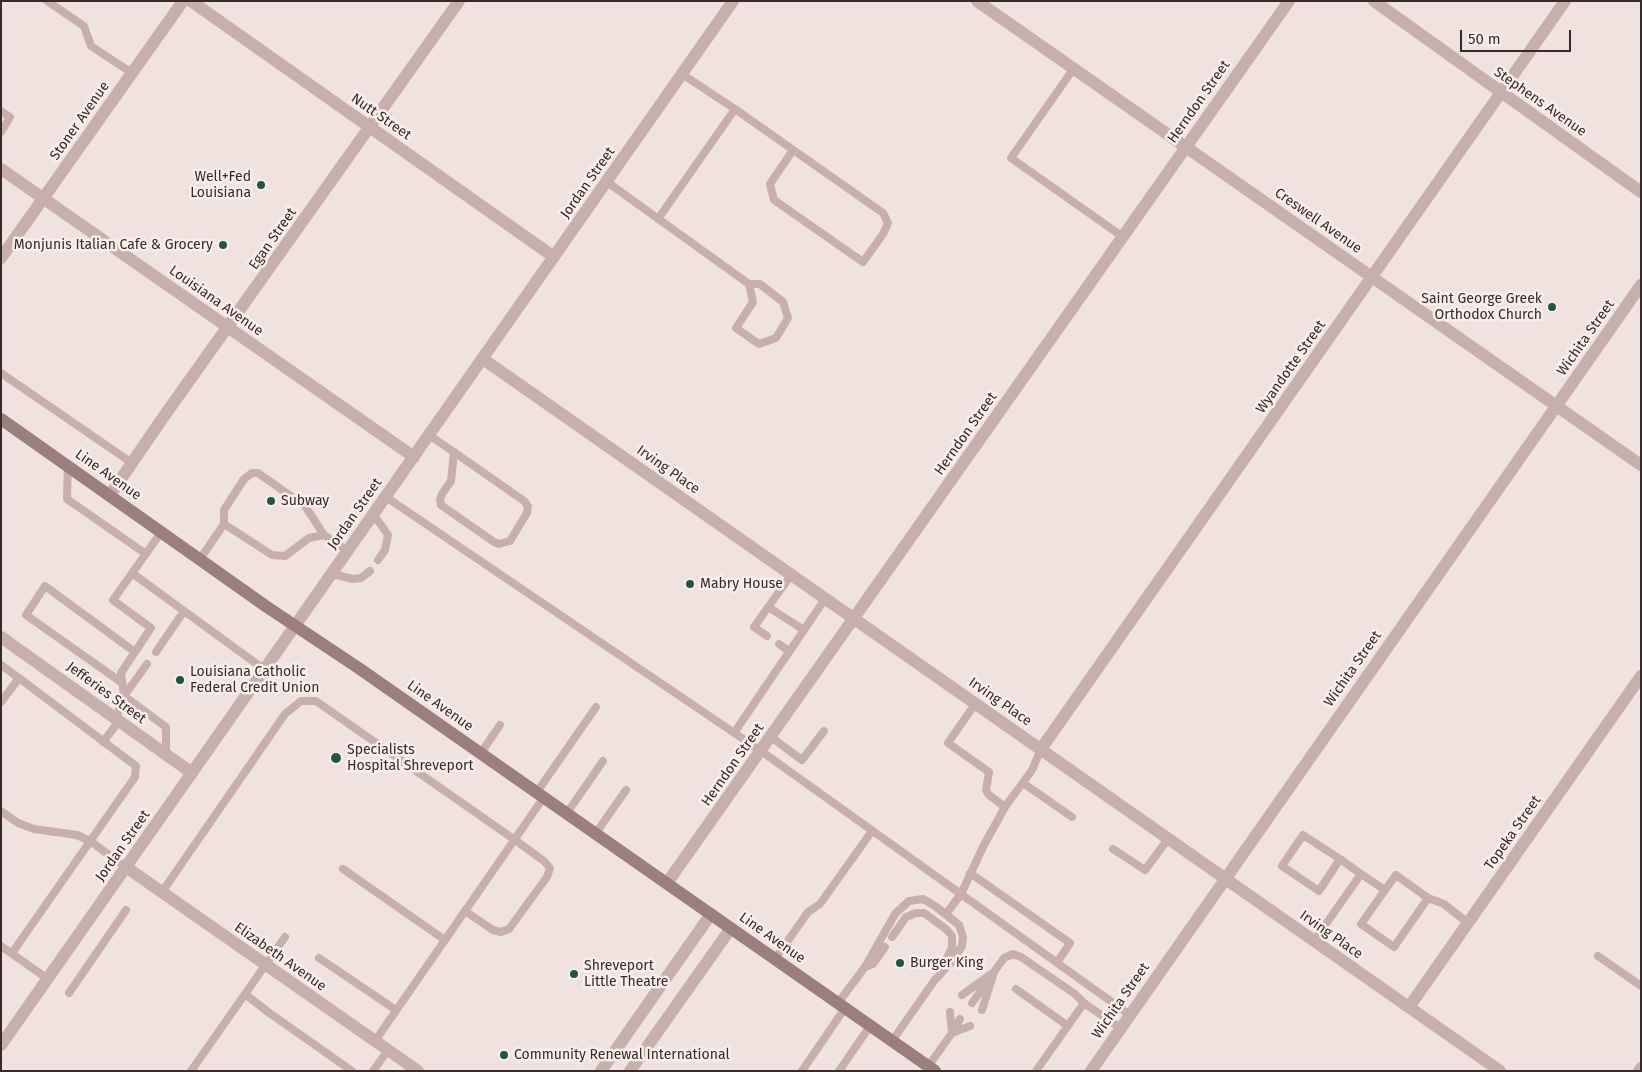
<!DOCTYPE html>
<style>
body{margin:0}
#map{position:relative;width:1642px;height:1072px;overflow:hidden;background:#f0e2df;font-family:"Fira Sans",sans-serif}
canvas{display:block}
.frame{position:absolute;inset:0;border:2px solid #362a2a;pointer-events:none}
.scale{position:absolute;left:1460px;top:30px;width:111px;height:22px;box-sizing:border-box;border:2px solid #362a2a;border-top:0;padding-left:6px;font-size:15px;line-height:18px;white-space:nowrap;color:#362a2a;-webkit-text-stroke:4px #f8eeeb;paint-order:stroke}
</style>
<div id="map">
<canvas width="1642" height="1072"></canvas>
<div class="frame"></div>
<div class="scale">50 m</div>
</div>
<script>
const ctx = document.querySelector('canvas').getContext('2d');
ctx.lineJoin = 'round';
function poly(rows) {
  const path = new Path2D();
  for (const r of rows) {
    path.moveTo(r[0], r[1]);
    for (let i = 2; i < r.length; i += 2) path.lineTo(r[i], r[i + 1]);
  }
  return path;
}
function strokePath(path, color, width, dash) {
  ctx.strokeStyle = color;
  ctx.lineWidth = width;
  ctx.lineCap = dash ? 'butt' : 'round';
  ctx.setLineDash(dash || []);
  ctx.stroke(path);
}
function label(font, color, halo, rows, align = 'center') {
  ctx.font = font + ' "Fira Sans",sans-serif';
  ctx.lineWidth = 5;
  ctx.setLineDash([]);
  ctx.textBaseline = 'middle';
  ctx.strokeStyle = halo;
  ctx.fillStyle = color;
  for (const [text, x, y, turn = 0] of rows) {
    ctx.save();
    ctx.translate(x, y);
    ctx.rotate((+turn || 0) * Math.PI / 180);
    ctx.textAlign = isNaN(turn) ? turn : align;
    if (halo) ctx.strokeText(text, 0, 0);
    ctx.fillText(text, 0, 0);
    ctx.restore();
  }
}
const service = poly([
 [47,1,84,26,91,46,132,73],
 [1074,68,1011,158,1123,237],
 [682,74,735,109],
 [1,111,10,117,1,132],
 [607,182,749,284,753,302,736,328,759,344,776,338,788,318,783,302,760,284,749,284],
 [658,219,735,109,883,213,888,223,883,234,863,262,774,200,770,184,793,150],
 [1,373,132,463],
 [429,435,464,459,524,501,528,506,527,513,510,541,499,544,494,542,441,505,440,500,442,494,451,481,454,452],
 [68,465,67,499,146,554],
 [386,497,761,751,1130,1015],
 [374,515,388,535,385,550,378,560],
 [224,524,224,510,244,479,252,473,258,473,305,506,324,535],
 [200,559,224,524,272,555,285,556,309,538,324,535,348,551],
 [132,573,265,670],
 [332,574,353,579,361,578,370,571],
 [768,607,804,630],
 [767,636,754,627,791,575],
 [779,644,789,651],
 [156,652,184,611],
 [1,665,19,678],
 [121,682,26,615,45,586,135,652],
 [124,696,121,673,151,628,113,600,162,531],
 [124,696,147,664],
 [1,702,19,678,136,766,135,777,12,953],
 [975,704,948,743,989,772,986,790,989,795,1005,807,1032,770,1041,749],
 [116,718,124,696,166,727,166,754],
 [734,733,825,599],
 [771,737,802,760,824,731],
 [103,742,119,721],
 [481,753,500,725],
 [1023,783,1072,817],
 [537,792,596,707],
 [1,811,18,823,34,829,77,835,90,841,126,867],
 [567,813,603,761],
 [596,833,626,790],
 [1113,849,1145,870,1168,839],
 [1340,859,1319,891,1282,866,1303,835,1340,859,1361,874,1385,890,1361,924,1394,947,1428,898,1396,875,1385,890],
 [343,869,445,940],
 [970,873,1070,943,1057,963],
 [162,892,285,714,301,701,316,701,515,840,544,861,550,868,547,877,509,929,501,932,493,930,465,911],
 [1428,898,1444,904,1468,923],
 [946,914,961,894,984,845,1005,807],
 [892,937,906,917,916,913,924,913,946,929,952,936,952,948,941,969],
 [1314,941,1361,874],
 [1,946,48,979],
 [1598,956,1641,986],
 [319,958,396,1010],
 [775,959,808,912,820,904,872,831],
 [865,967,873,964,885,947],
 [1016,989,1068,1026],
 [69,993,126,910],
 [245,994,268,1012,352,1071],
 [962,995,994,972],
 [838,1003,865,967,895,914,909,901,923,899,935,906,959,925,963,937,962,946,952,961,934,981,892,1041],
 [972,1003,990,978],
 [982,1010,994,972,1004,958,1013,954,1021,957,1075,994,1084,1003,1120,1028],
 [950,1012,952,1033],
 [952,1033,960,1019],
 [375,1041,544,797],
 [927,1068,952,1033,970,1026],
 [191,1071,285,937],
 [373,1071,388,1050],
 [802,1071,845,1008],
 [839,1071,870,1026],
 [1036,1071,1084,1003]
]);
const minor = poly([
 [191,1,554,257],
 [1374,1,1641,192],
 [1,169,414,457],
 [483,359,1500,1071],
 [110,495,162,419,459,1],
 [1,637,192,773],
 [1041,749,1565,1],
 [126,867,418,1071],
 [667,883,1289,1],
 [1409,1007,1641,676],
 [1,1045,733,1],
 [601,1071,711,914],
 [630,1071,731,928],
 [1091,1071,1641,285]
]);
const tertiary = poly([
 [977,1,1641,465],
 [1,258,183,1],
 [1639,1071,1641,1068]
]);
const secondary = poly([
 [1,419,267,607,360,669,935,1071]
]);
const markers = [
 [261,185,5,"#255246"],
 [223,245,5,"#255246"],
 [1552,307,5,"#255246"],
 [271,501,5,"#255246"],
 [690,584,5,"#255246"],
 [180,680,5,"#255246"],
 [336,758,6,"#255246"],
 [900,963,5,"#255246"],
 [574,974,5,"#255246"],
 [504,1055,5,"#255246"]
];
const streetNames = [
 ["Herndon Street",1199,102,-55],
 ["Stephens Avenue",1540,102,35],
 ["Nutt Street",381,117,35],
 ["Stoner Avenue",80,121,-55],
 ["Jordan Street",588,183,-55],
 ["Creswell Avenue",1318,221,35],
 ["Egan Street",273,239,-55],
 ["Louisiana Avenue",216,301,35],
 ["Wichita Street",1586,338,-55],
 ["Wyandotte Street",1291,367,-55],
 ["Herndon Street",966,434,-55],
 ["Irving Place",668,470,35],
 ["Line Avenue",108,475,35],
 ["Jordan Street",355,514,-55],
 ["Wichita Street",1353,669,-55],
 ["Jefferies Street",106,693,36],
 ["Irving Place",1000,702,35],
 ["Line Avenue",440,706,35],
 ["Herndon Street",733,765,-55],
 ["Topeka Street",1513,833,-55],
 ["Jordan Street",123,846,-55],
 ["Irving Place",1331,935,35],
 ["Line Avenue",772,938,35],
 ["Elizabeth Avenue",280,957,35],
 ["Wichita Street",1121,1001,-55]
];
const poiNames = [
 ["Well+Fed",251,177,"right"],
 ["Louisiana",251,193,"right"],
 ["Monjunis Italian Cafe & Grocery",213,245,"right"],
 ["Saint George Greek",1542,299,"right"],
 ["Orthodox Church",1542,315,"right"],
 ["Subway",281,501],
 ["Mabry House",700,584],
 ["Louisiana Catholic",190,672],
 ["Federal Credit Union",190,688],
 ["Specialists",347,750],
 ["Hospital Shreveport",347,766],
 ["Burger King",910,963],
 ["Shreveport",584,966],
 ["Little Theatre",584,982],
 ["Community Renewal International",514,1055]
];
strokePath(service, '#c7afac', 8);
strokePath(minor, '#c7afac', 12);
strokePath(tertiary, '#c7afac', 12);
strokePath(secondary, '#9a7f7e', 12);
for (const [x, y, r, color] of markers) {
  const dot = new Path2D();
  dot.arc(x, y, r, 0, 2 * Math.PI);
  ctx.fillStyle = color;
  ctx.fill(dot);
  strokePath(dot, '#f8eeeb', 2);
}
label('14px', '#362a2a', '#f8eeeb', streetNames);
label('14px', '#362a2a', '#f8eeeb', poiNames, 'left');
</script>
